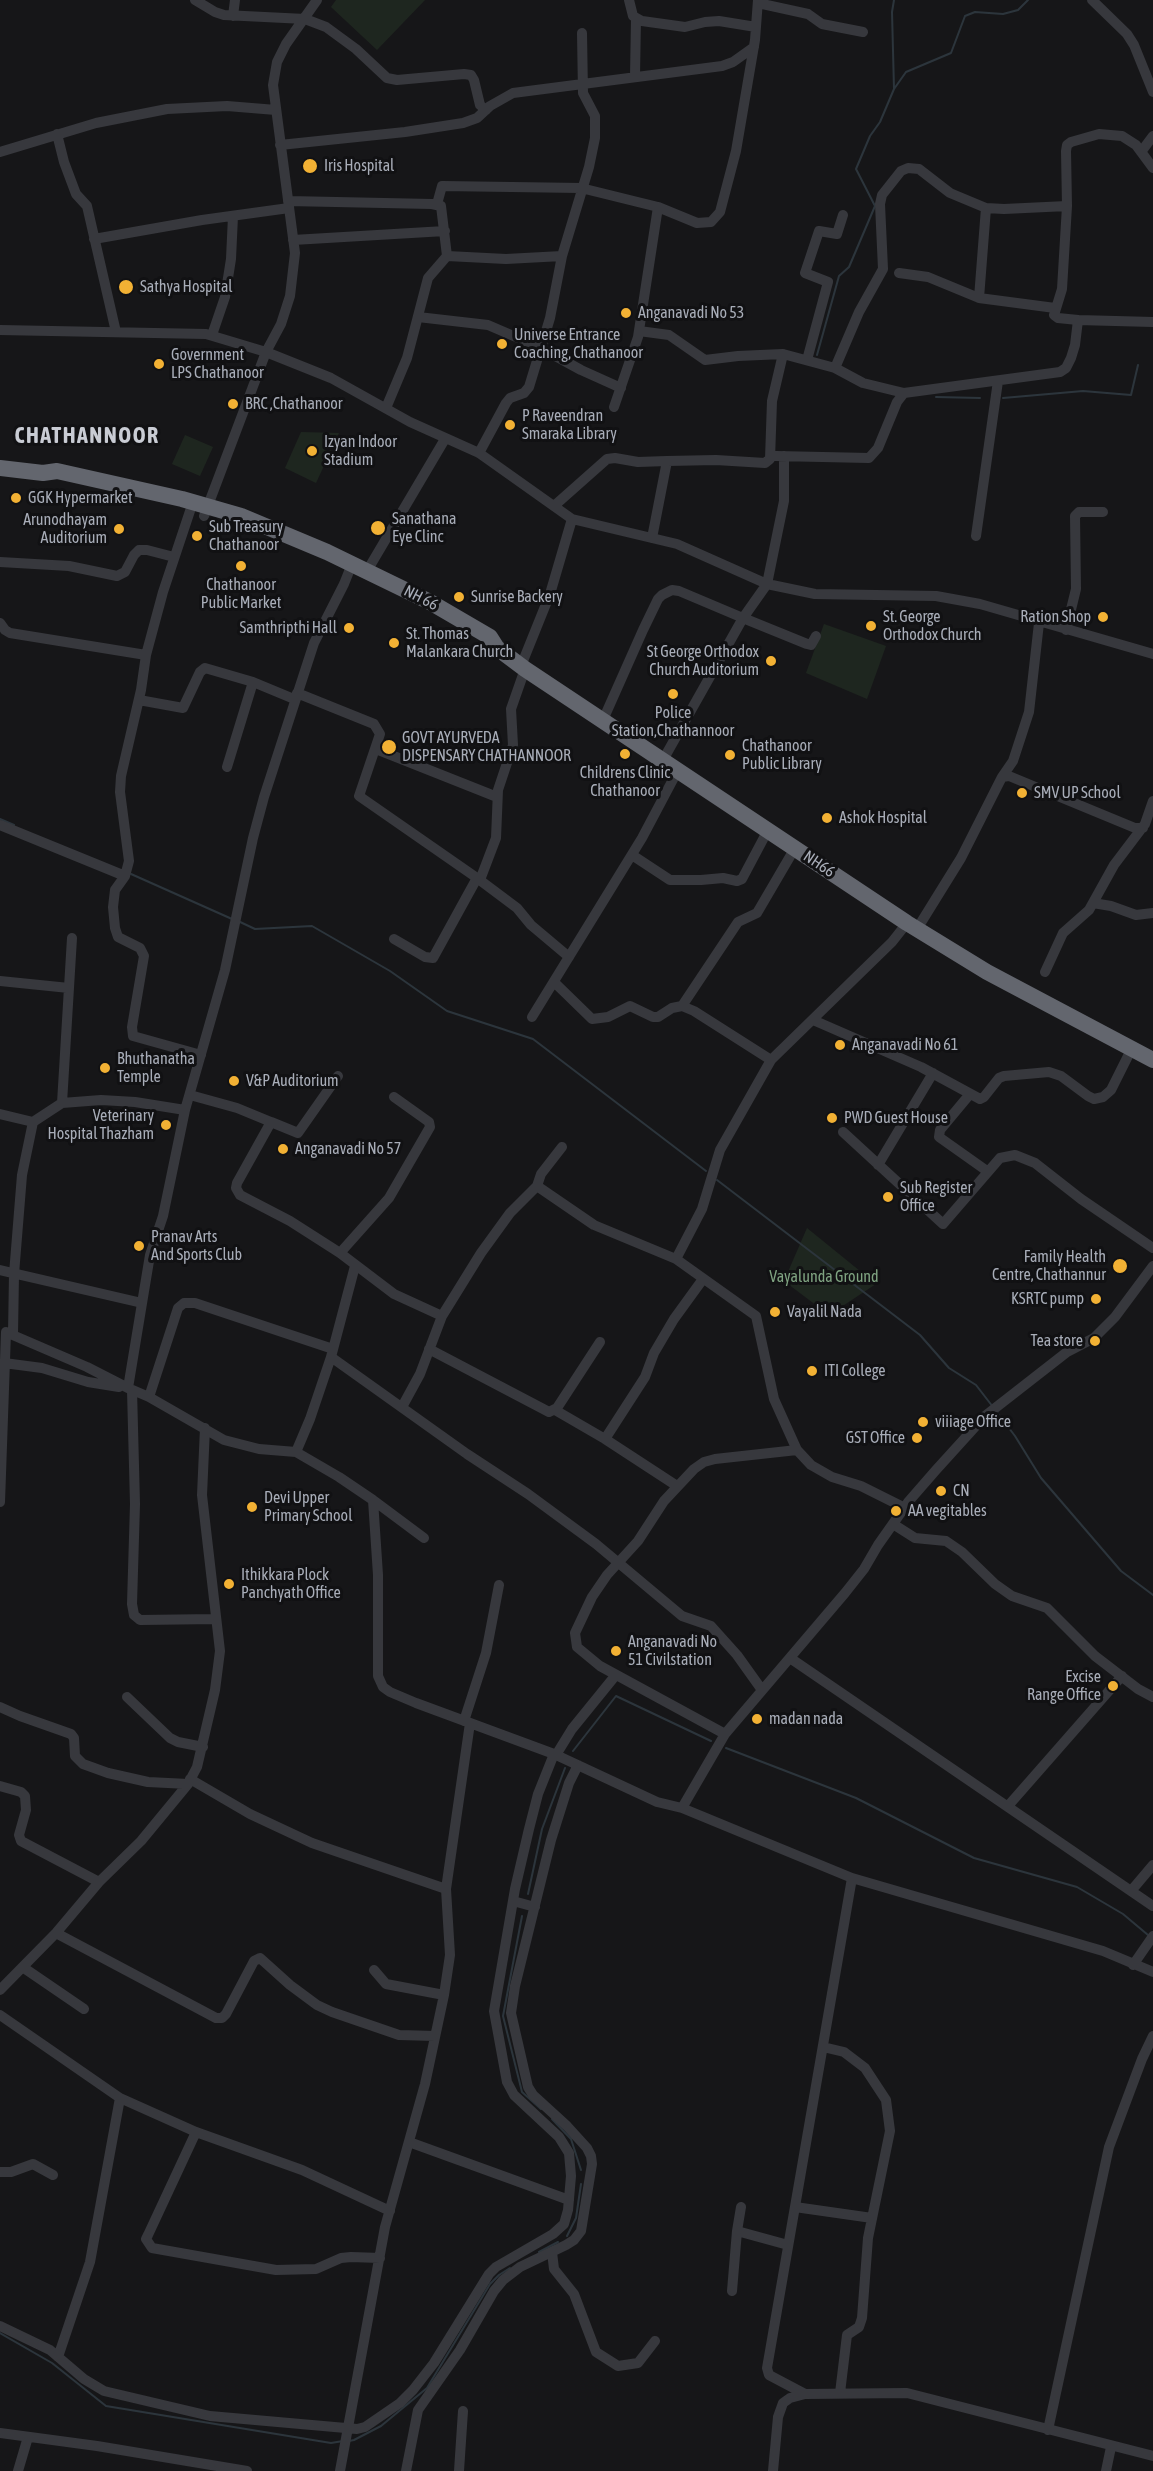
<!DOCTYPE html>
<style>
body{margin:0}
canvas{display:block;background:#161618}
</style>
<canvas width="1153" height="2471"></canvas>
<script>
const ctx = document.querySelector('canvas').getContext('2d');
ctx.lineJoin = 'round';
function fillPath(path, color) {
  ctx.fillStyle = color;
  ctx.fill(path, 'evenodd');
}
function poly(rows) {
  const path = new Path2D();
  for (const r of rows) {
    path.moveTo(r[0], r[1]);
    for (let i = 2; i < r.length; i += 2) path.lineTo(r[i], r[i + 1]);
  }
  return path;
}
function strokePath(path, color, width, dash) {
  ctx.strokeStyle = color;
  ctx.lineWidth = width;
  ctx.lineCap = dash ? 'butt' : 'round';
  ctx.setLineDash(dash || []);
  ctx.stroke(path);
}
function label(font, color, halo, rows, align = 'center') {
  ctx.font = font + ' "Asap Condensed",sans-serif';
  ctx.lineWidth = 6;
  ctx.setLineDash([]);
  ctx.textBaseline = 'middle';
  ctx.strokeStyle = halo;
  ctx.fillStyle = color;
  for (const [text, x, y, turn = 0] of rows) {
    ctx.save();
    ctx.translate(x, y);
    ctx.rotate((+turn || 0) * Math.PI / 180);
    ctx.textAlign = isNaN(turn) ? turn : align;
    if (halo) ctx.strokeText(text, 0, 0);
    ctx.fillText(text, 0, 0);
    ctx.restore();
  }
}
const green = poly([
 [336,0,425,0,377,50,331,7],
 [301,432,339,433,316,483,285,468],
 [185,435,213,447,200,476,172,464],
 [824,624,886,646,867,699,806,673],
 [807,1228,876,1284,829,1315,784,1281]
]);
const stream = poly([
 [894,0,892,12,894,89],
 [817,355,839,276,849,267,875,206,856,169,870,136,880,122,894,89,906,72,951,53,965,16,975,12,1003,14,1018,10,1028,0],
 [936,397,980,398],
 [1003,398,1083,391,1131,395,1138,365],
 [0,819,14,825],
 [131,874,232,919],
 [238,921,255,929,312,926,390,971,447,1011,533,1039,706,1171],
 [717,1180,920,1335,949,1368,976,1385,993,1407],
 [996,1411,1015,1436,1041,1478,1121,1571,1153,1595],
 [726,1748,856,1798,974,1858,1077,1887,1123,1914,1148,1935],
 [573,1751,616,1696,711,1741],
 [528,1894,542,1829,565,1768],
 [522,1916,503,2016,522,2092,541,2109],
 [552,2119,571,2139,581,2170],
 [567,2236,576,2218,581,2184],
 [539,2252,558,2242],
 [0,2333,52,2363,106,2406,331,2443,343,2441],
 [349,2441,354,2440,381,2426,427,2388,490,2284,499,2275,510,2268]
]);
const minor = poly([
 [195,0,215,12,224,15,305,19,326,27,356,49,387,78,397,80,464,74,471,75,474,80,480,105,486,110],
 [629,0,633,16,642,21,685,27,705,22,719,21,756,27],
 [1092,0,1127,34,1134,45,1153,92],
 [758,3,808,14,822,24,863,32],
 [233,16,235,0],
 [635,76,636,19],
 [57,134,64,162,76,194,87,206,116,332],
 [280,145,405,132,463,123,477,118,490,106,513,93,722,66,733,62,754,47],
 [0,152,96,123,167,109,227,106,276,110],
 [1141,152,1153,136],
 [288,201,432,204,441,206,447,256,428,278,407,358,386,408],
 [437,204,442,186,581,188,658,207,697,223,711,222,720,212,736,151,755,40,758,0],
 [1067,206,1062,289,1054,315,1058,318,1078,320,1153,322],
 [94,239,202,220,289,208],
 [293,240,445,231],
 [447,256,506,259,562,256],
 [899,273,928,277,979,298,1055,308],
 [979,298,986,208],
 [418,317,488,325,539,347,581,370,621,388],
 [0,330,206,334,266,352,281,324,290,296,295,253,273,85,277,62,286,44,317,0],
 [639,331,669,335,705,360,738,356,783,354],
 [212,335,225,297,231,259,233,216],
 [807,360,828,282,805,273,819,231,837,234,843,215],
 [835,368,863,383,904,393],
 [614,407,638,337,658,207],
 [479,453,506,403,510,398,524,393,529,387,550,318,562,256,589,167,595,138,595,116,583,93,582,33],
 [776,456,869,458,878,448,897,402,904,393,1060,372,1066,368,1071,358,1075,345,1078,320],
 [193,502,163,592,146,655,141,690,121,776,120,792,129,861,125,876,115,890,113,907,115,928,118,937,140,948,144,956,132,1027,133,1036,201,1055],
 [554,506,607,459,615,458,638,462,667,461],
 [204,516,266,352,331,378,410,422,479,453,572,519,677,544,767,584,815,594,936,596,980,604,1153,654],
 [976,536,998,381],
 [652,538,667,461,716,460,765,463,770,459,772,401,783,354,835,368,859,312,883,269,880,204,882,195,901,171,908,168,919,169,950,193,986,208,1004,209,1067,206,1066,151,1067,145,1071,142,1099,134,1122,136,1136,145,1153,168],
 [0,562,69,566,117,576,125,572,134,555,139,550,147,550,174,557],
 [352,564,344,584,314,643,264,797,253,838,225,970,185,1110,163,1216,150,1255,128,1388,149,1397,224,1440,259,1449,296,1452,339,1477,373,1500,378,1575,378,1676,383,1687,390,1692,416,1703,554,1754,657,1802,682,1808,725,1734,845,1593,864,1569,878,1545,909,1501,936,1470,985,1416,1067,1352,1094,1338,1115,1317,1153,1266],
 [367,571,445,439],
 [0,623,5,630,10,633,146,655],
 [1066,630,1076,589,1075,516,1079,512,1103,512],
 [521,666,550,594,572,519],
 [297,693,374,724,380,734,359,796,477,878,433,958,425,957,394,939],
 [139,700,183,708,200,672,205,668,253,682,294,699],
 [603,720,643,630,658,599,662,595,672,590,679,591,743,618,767,584,784,501,784,456],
 [376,749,497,797],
 [663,760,743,618,807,644,811,645,816,636],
 [227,767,253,682],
 [1002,777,1013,761,1029,712,1039,623],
 [0,825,125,876],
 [632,855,670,880,701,880,723,878,737,881,742,879,768,830],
 [477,878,517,908,531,925,569,957],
 [480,880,496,838,498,790,513,745,511,709,525,669],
 [1093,903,1111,906,1136,915,1153,913],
 [917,929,961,858,1002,777,1009,776,1135,828,1143,828],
 [1045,972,1063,933,1089,910,1114,865,1145,824,1153,801],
 [0,981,69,988],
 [554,982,592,1019,608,1017,630,1006,653,1017,658,1017,672,1008,682,1006,694,1011,771,1060],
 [682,1006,738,922,757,913,795,848],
 [532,1017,642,838,678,770],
 [813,1020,921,1067,980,1099,984,1097,999,1078,1004,1076,1049,1072,1061,1076,1088,1096,1094,1099,1103,1097,1111,1090,1131,1050],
 [970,1094,940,1130,939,1137,987,1171],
 [190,1095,237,1108,271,1122,237,1183,236,1188,240,1195,290,1221,340,1253,394,1294,442,1316,481,1253,510,1213,537,1186,594,1225,676,1259,756,1316,774,1399,797,1450,811,1465,832,1477,861,1486,905,1508],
 [62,1103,72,938],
 [0,1114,33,1122,62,1103,101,1100,135,1102,185,1110],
 [271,1122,298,1133,338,1076],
 [843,1132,943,1224,1000,1158,1015,1155,1035,1163,1081,1199,1153,1248],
 [878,1165,933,1073],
 [537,1186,541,1174,562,1147],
 [340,1253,389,1198,430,1127,429,1122,394,1097],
 [676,1259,702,1209,720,1150,771,1060,892,942,907,923],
 [0,1270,142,1303],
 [8,1333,87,1367,128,1388],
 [13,1334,14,1274,22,1175,33,1122],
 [429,1349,549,1412,557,1408,600,1342],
 [331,1357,467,1454,528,1494,596,1544,682,1616,711,1626,737,1655,762,1690],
 [4,1363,42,1368,88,1382,119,1387],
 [132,1390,135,1504,132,1604,134,1615,140,1620,216,1619],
 [149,1397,178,1308,184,1303,195,1303,333,1349],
 [402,1407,420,1374,442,1316],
 [555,1410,605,1439,677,1486],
 [605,1439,645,1377,654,1353,674,1319,703,1279],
 [296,1452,310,1419,331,1357,355,1266],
 [373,1500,424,1538],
 [0,1502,6,1332],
 [893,1524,915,1538,946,1541,962,1552,995,1584,1012,1596,1047,1608,1095,1656,1138,1689,1153,1697],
 [790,1658,1153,1906],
 [127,1697,170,1738,178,1742,203,1747],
 [0,1707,20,1716,71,1734,74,1738,75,1756,83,1764,108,1773,148,1782,188,1784],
 [464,1721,486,1653,499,1585],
 [725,1734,600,1666,577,1647,575,1633,592,1597,607,1575,638,1541,664,1501,694,1469,704,1462,715,1459,797,1450],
 [556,1755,572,1729,615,1676],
 [190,1779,250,1814,312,1843,446,1889],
 [0,1786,21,1792,25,1796,26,1810,19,1835,21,1841,99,1882],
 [1008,1806,1122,1676],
 [682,1808,852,1878,1103,1951,1153,1972],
 [1131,1891,1153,1865],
 [513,1901,535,1907],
 [56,1933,216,2018,222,2018,226,2014,254,1961,260,1958,290,1985,317,2005,332,2012,399,2035,435,2036],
 [1133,1965,1153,1936],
 [24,1968,84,2009],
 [374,1970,386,1984,444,1995],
 [0,1990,56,1933,99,1882,141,1841,188,1784,197,1767,215,1690,220,1651,202,1495,205,1428],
 [0,2015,120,2098,196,2132,302,2170,390,2211],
 [823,2047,844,2052,865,2068,886,2100,890,2131,868,2238,862,2318,859,2327,847,2335,840,2393],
 [196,2132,148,2235,146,2239,152,2248,276,2270,316,2269,341,2258,351,2257,380,2258],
 [409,2142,569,2200],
 [0,2172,11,2172,33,2164,53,2175],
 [795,2207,872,2218],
 [737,2231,741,2207],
 [552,2252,554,2269,574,2294,596,2352,618,2366,638,2363,655,2341],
 [732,2291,737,2231,788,2245],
 [0,2326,50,2350,84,2379,104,2391,210,2416,357,2429,365,2427,400,2403,413,2390,434,2363,489,2274,496,2267,553,2234,564,2224,568,2210,571,2176,569,2153,559,2137,514,2095,507,2082,494,2011,515,1889,529,1829,538,1794,554,1754],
 [58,2357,90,2262,120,2098],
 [805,2394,769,2375,767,2368,852,1878],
 [1048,2430,1109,2147,1142,2059,1153,2036],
 [0,2433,97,2446,247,2471],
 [18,2471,28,2437],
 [340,2471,385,2227,425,2084,444,1995,450,1955,446,1889,470,1723],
 [406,2471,418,2410,460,2350,494,2291,503,2280,520,2267,566,2245,574,2240,581,2231,592,2164,591,2156,587,2148,567,2126,533,2095,528,2087,511,2013,515,1986,551,1840,569,1783,578,1765],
 [459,2471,463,2411],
 [773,2471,778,2417,783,2403,790,2398,805,2394,907,2393,1153,2456],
 [1106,2471,1111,2447]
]);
const highway = poly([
 [0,468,43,473,57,471,182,499,241,516,327,552,430,602,490,637,497,648,525,669,907,923,987,972,1153,1060]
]);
const markers = [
 [310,166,8,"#f2b134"],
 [126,287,8,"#f2b134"],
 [626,313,6,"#f2b134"],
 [502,344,6,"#f2b134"],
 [159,364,6,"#f2b134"],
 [233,404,6,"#f2b134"],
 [510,425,6,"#f2b134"],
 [312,451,6,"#f2b134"],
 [16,498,6,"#f2b134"],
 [378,528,8,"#f2b134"],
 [119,529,6,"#f2b134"],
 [197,536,6,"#f2b134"],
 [241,566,6,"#f2b134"],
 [459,597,6,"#f2b134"],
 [1103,617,6,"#f2b134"],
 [871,626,6,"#f2b134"],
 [349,628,6,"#f2b134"],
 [394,643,6,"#f2b134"],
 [771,661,6,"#f2b134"],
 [673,694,6,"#f2b134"],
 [389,747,8,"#f2b134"],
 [625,754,6,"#f2b134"],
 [730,755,6,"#f2b134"],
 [1022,793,6,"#f2b134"],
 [827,818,6,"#f2b134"],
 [840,1045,6,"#f2b134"],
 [105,1068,6,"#f2b134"],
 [234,1081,6,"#f2b134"],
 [832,1118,6,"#f2b134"],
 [166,1125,6,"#f2b134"],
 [283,1149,6,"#f2b134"],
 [888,1197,6,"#f2b134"],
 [139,1246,6,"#f2b134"],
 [1120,1266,8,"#f2b134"],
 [1096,1299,6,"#f2b134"],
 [775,1312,6,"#f2b134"],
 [1095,1341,6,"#f2b134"],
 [812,1371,6,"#f2b134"],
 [923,1422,6,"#f2b134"],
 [917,1438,6,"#f2b134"],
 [941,1491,6,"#f2b134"],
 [252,1507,6,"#f2b134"],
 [896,1511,6,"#f2b134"],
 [229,1584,6,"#f2b134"],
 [616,1651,6,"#f2b134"],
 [1113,1686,6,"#f2b134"],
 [757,1719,6,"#f2b134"]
];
const poiNames = [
 ["Iris Hospital",324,166],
 ["Sathya Hospital",140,287],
 ["Anganavadi No 53",638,313],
 ["Universe Entrance",514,335],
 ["Coaching, Chathanoor",514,353],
 ["Government",171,355],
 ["LPS Chathanoor",171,373],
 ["BRC ,Chathanoor",245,404],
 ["P Raveendran",522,416],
 ["Smaraka Library",522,434],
 ["Izyan Indoor",324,442],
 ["Stadium",324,460],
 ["GGK Hypermarket",28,498],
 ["Sanathana",392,519],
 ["Eye Clinc",392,537],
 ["Arunodhayam",107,520,"right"],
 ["Auditorium",107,538,"right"],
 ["Sub Treasury",209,527],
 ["Chathanoor",209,545],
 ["Chathanoor",241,585,"center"],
 ["Public Market",241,603,"center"],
 ["Sunrise Backery",471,597],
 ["St. George",883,617],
 ["Orthodox Church",883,635],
 ["Ration Shop",1091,617,"right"],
 ["Samthripthi Hall",337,628,"right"],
 ["St. Thomas",406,634],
 ["Malankara Church",406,652],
 ["St George Orthodox",759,652,"right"],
 ["Church Auditorium",759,670,"right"],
 ["Police",673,713,"center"],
 ["Station,Chathannoor",673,731,"center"],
 ["GOVT AYURVEDA",402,738],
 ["DISPENSARY CHATHANNOOR",402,756],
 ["Chathanoor",742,746],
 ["Public Library",742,764],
 ["Childrens Clinic",625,773,"center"],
 ["Chathanoor",625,791,"center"],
 ["SMV UP School",1034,793],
 ["Ashok Hospital",839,818],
 ["Anganavadi No 61",852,1045],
 ["Bhuthanatha",117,1059],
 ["Temple",117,1077],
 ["V&P Auditorium",246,1081],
 ["Veterinary",154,1116,"right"],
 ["Hospital Thazham",154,1134,"right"],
 ["PWD Guest House",844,1118],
 ["Anganavadi No 57",295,1149],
 ["Sub Register",900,1188],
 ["Office",900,1206],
 ["Pranav Arts",151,1237],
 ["And Sports Club",151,1255],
 ["Family Health",1106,1257,"right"],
 ["Centre, Chathannur",1106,1275,"right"],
 ["KSRTC pump",1084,1299,"right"],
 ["Vayalil Nada",787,1312],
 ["Tea store",1083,1341,"right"],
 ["ITI College",824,1371],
 ["viiiage Office",935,1422],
 ["GST Office",905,1438,"right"],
 ["CN",953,1491],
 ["Devi Upper",264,1498],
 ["Primary School",264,1516],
 ["AA vegitables",908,1511],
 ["Ithikkara Plock",241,1575],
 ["Panchyath Office",241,1593],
 ["Anganavadi No",628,1642],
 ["51 Civilstation",628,1660],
 ["Excise",1101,1677,"right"],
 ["Range Office",1101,1695,"right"],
 ["madan nada",769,1719]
];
const streetNames = [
 ["NH 66",421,598,27],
 ["NH66",819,864,34]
];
const parkNames = [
 ["Vayalunda Ground",824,1277]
];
const districtNames = [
 ["CHATHANNOOR",87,436]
];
fillPath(green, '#1e261f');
strokePath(stream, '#2c353c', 2);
strokePath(minor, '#37383d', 10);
strokePath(highway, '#63666e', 16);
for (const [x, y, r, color] of markers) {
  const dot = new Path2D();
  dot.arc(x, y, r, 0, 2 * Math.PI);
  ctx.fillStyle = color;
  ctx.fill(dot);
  strokePath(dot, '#111113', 2);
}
label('16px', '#a8adb8', '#111113', poiNames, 'left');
label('16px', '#a8adb8', '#111113', streetNames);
label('16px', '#7fa381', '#111113', parkNames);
ctx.letterSpacing = '1.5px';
label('bold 22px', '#c9ccd4', '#111113', districtNames);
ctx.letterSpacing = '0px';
</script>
